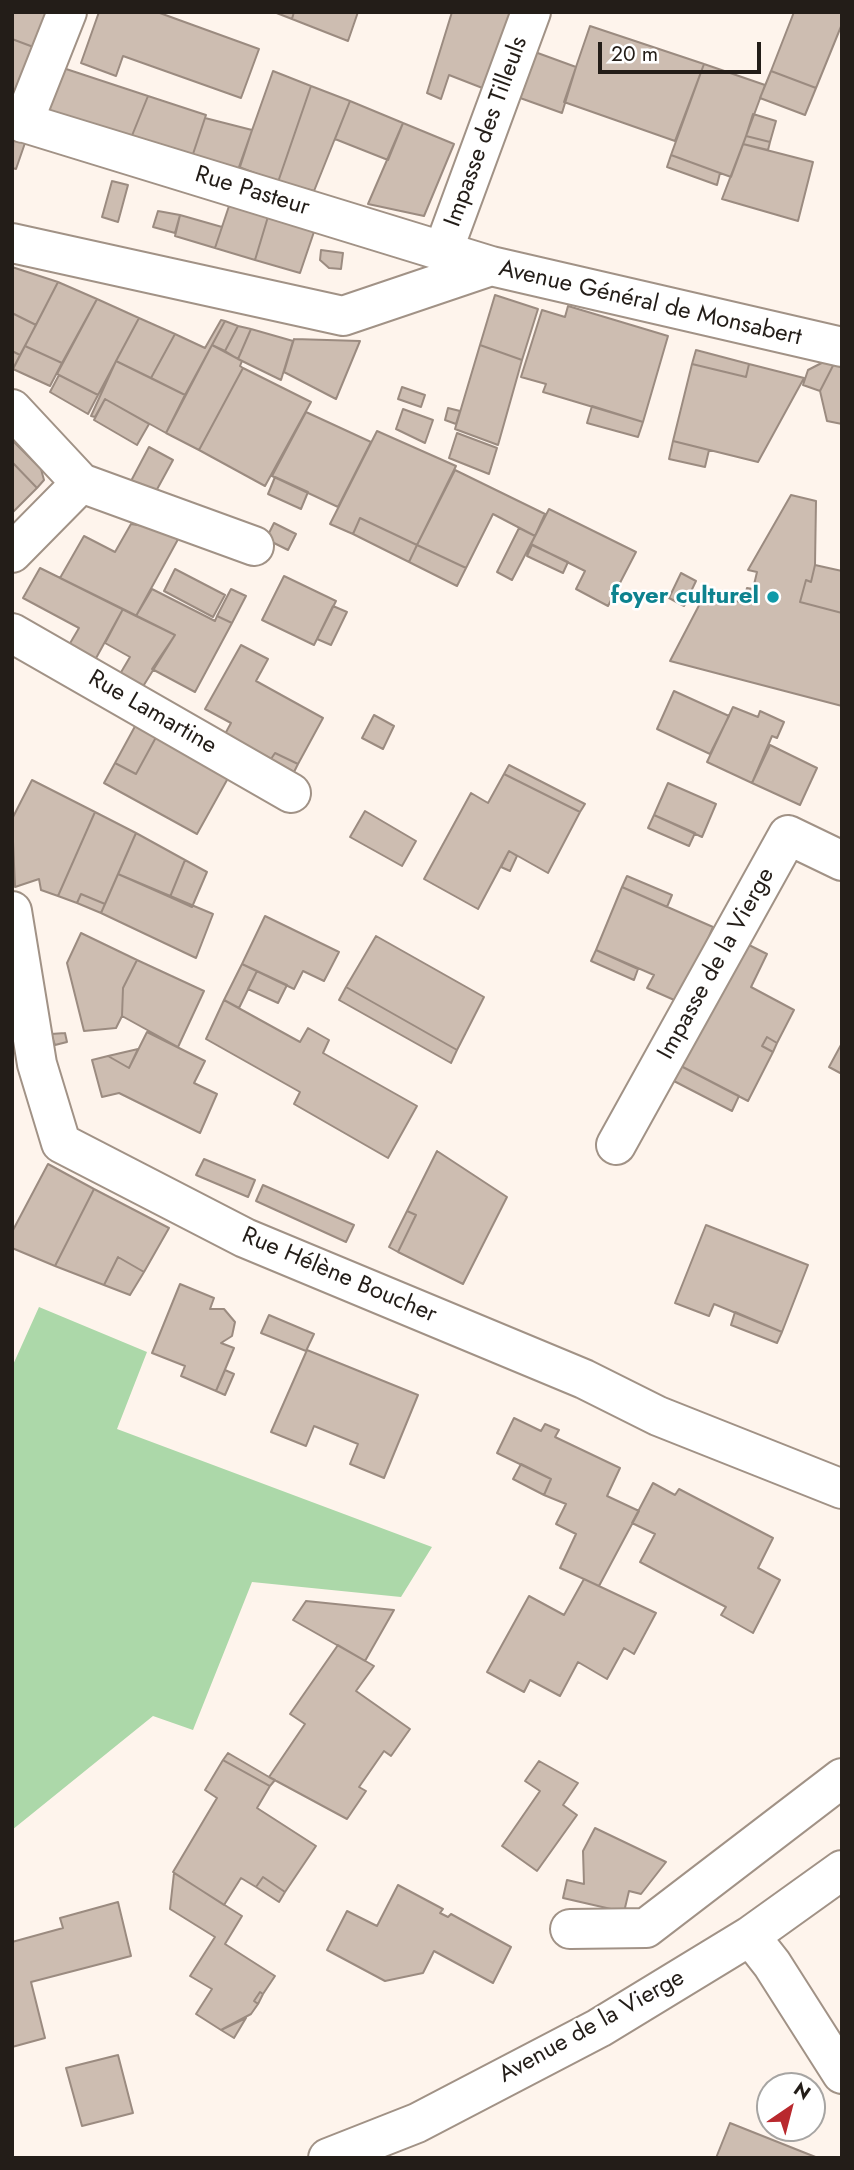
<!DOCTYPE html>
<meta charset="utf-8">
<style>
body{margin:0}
#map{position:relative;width:854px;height:2170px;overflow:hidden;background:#fef4ec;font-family:Jost,sans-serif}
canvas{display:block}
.frame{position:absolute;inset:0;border:14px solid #231d18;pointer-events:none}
.north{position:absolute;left:756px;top:2072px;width:70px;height:70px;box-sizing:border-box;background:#fff;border:2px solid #a7a5a3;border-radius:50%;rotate:35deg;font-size:19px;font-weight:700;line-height:28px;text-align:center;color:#231d18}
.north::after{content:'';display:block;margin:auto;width:24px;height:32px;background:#b9292e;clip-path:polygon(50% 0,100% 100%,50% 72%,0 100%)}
.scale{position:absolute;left:598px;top:42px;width:163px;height:32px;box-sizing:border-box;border:4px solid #231d18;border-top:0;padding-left:9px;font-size:21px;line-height:24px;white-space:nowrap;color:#231d18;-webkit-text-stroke:5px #fff;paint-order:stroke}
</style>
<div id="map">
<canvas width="854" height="2170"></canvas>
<div class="frame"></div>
<div class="north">N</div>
<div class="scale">20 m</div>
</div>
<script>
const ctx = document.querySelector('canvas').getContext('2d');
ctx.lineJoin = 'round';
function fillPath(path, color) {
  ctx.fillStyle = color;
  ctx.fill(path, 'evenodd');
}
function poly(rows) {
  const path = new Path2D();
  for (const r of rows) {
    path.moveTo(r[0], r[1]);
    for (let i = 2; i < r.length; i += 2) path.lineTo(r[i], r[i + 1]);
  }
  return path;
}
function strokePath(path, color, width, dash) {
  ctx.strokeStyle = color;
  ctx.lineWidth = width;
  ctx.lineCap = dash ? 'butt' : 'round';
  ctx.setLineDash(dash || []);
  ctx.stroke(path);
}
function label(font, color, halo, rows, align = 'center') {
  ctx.font = font + ' Jost,sans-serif';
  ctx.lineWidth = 5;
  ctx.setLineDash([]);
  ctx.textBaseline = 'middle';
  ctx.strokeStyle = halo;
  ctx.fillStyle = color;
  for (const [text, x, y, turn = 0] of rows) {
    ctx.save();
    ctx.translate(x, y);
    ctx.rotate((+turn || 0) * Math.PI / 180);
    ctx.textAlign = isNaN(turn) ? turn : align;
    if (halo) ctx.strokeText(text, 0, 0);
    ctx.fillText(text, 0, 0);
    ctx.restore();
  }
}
const green = poly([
 [39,1307,147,1352,117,1429,432,1547,401,1597,252,1582,193,1730,153,1716,12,1830,12,1367]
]);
const building = poly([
 [12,12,50,12,36,48,12,39,12,12],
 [99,12,157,12,259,49,241,98,123,56,116,76,81,63,99,12],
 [274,12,294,12,292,19,274,12],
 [294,12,358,12,348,41,292,19,294,12],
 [452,12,511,12,485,89,449,75,441,99,427,93,452,12],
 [794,12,842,12,842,24,816,88,771,71,794,12],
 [590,26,704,64,675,141,564,102,590,26],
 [12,39,36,48,17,94,12,92,12,39],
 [524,48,576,67,562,113,509,94,524,48],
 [704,64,765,85,731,177,671,155,704,64],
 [57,66,148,96,127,148,33,115,57,66],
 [273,71,311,86,278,182,239,167,273,71],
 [771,71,816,88,805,115,760,98,771,71],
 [311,86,350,101,314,191,278,182,311,86],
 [148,96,206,115,190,163,127,148,148,96],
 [350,101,403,123,388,160,335,139,350,101],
 [753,114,776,121,770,142,746,136,753,114],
 [205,118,252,130,237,176,190,163,205,118],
 [403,123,454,144,424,216,368,204,403,123],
 [14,129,25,143,16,169,12,168,14,129],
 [746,136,770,142,768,150,743,144,746,136],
 [743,144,813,162,798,221,722,199,743,144],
 [671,155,720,173,717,185,667,167,671,155],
 [112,181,128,185,118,222,102,217,112,181],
 [231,200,270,210,255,260,215,248,231,200],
 [270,210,317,223,300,273,255,260,270,210],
 [158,211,180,215,175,233,153,227,158,211],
 [180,215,222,227,215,248,175,236,180,215],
 [321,250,343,253,341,269,329,268,320,260,321,250],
 [12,267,58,282,36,325,12,313,12,267],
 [58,282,97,299,62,363,25,346,58,282],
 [495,295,538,309,522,360,480,345,495,295],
 [97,299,139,318,98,395,57,374,97,299],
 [568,306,668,336,643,422,543,392,546,384,521,377,542,310,565,317,568,306],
 [12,313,36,325,20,355,12,351,12,313],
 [139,318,175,334,151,378,116,361,139,318],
 [221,320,225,321,185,395,151,378,175,334,205,348,221,320],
 [225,321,238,326,225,351,212,345,225,321],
 [238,326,251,329,238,359,225,351,238,326],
 [251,329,293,341,281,380,238,359,251,329],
 [294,339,360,341,336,399,284,372,294,339],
 [212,345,242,361,240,366,243,368,199,450,166,433,212,345],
 [480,345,522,360,498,445,455,429,480,345],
 [25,346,62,363,50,386,13,369,25,346],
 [696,350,749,364,746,377,692,364,696,350],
 [12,351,20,355,13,369,12,368,12,351],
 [839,354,820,391,803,385,808,370,839,354],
 [839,354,842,355,842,424,827,421,820,391,839,354],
 [116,361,185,395,166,433,105,399,95,417,91,416,116,361],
 [692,364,746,377,749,364,804,378,758,462,673,441,692,364],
 [243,368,311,402,265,486,199,450,243,368],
 [59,375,98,395,88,414,50,392,59,375],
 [402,387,425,395,421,407,398,399,402,387],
 [105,399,149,424,137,445,94,420,105,399],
 [592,406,643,422,638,437,587,423,592,406],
 [448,408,460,411,456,424,445,420,448,408],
 [403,409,433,420,425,443,396,429,403,409],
 [306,412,371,442,338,507,272,476,306,412],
 [377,431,456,466,417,545,360,518,353,534,330,524,377,431],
 [457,433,497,448,489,474,449,458,457,433],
 [12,440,41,469,44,480,37,488,12,462,12,440],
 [673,441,709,450,705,467,669,459,673,441],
 [149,447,173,460,155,493,131,481,149,447],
 [12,462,37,488,12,513,12,462],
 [455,470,545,514,535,536,493,514,466,568,417,545,455,470],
 [275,477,308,492,301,509,268,494,275,477],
 [791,495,816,501,815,565,811,582,806,580,800,602,842,613,842,706,670,661,706,592,743,603,747,588,753,589,757,572,748,570,791,495],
 [549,509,636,552,608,606,576,589,585,571,531,544,549,509],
 [360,518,417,545,409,562,353,534,360,518],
 [274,523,296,534,288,550,266,539,274,523],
 [131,524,182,532,136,616,60,578,84,536,115,552,131,524],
 [519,528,535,536,512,580,497,572,519,528],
 [417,545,466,568,457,586,409,562,417,545],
 [532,545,568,562,563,573,527,556,532,545],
 [815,565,842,571,842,613,800,602,806,580,811,582,815,565],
 [40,568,123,609,95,660,69,645,79,628,23,598,40,568],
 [175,569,225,595,213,617,164,591,175,569],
 [681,573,696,581,684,606,669,598,681,573],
 [284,576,336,601,314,645,262,620,284,576],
 [152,589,215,621,217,616,232,623,195,692,152,669,175,635,136,616,152,589],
 [231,589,246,596,232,623,217,616,231,589],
 [333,606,347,612,331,645,317,639,333,606],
 [123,609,175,635,142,688,120,674,130,657,105,643,123,609],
 [241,645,268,659,256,681,323,718,298,764,275,753,271,759,225,734,231,723,205,709,241,645],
 [674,691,729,716,710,754,657,729,674,691],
 [733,707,758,717,760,711,784,722,777,738,772,736,752,783,707,762,733,707],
 [374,715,394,726,383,749,362,738,374,715],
 [139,719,160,730,136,774,115,763,139,719],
 [160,730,232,771,197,834,104,783,115,763,136,774,160,730],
 [770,745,817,768,800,805,752,783,770,745],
 [275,753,298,764,294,772,271,759,275,753],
 [509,765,585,804,580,812,504,774,509,765],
 [504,774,580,812,548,873,509,851,478,909,424,879,471,793,488,803,504,774],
 [32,780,95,812,58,896,41,890,39,879,15,887,12,819,32,780],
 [668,783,716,804,702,837,654,815,668,783],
 [365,811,416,841,402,866,350,837,365,811],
 [95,812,136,833,105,904,81,894,77,903,58,896,95,812],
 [654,815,695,833,689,846,648,828,654,815],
 [136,833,185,860,170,897,118,874,136,833],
 [509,851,517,856,510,871,501,867,509,851],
 [185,860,207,872,192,907,170,897,185,860],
 [118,874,213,914,196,958,101,913,118,874],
 [627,876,672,895,667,907,622,887,627,876],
 [622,887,713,927,681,1003,647,988,654,975,596,950,622,887],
 [81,894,105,904,101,913,77,903,81,894],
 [265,916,339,952,324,981,303,971,294,989,242,964,265,916],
 [81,933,137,960,123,988,122,1016,116,1028,84,1031,67,963,81,933],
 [376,936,484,997,457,1050,346,987,376,936],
 [745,943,767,954,751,987,794,1010,777,1043,767,1037,762,1046,773,1052,748,1101,677,1064,745,943],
 [596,950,638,969,634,980,591,961,596,950],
 [137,960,204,991,178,1047,122,1016,123,988,137,960],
 [242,964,257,971,239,1008,224,1000,242,964],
 [257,971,287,985,278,1003,248,989,257,971],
 [346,987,457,1050,451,1063,339,1000,346,987],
 [224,1000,300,1042,308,1028,329,1040,323,1053,417,1106,388,1158,294,1104,300,1092,206,1039,224,1000],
 [147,1032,205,1061,194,1083,217,1094,200,1133,119,1093,102,1097,92,1060,108,1056,129,1068,147,1032],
 [65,1033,67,1042,55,1045,51,1034,65,1033],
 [767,1037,777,1043,773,1052,762,1046,767,1037],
 [842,1043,842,1074,829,1067,842,1043],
 [138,1049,129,1068,108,1056,138,1049],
 [677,1064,739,1096,732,1111,670,1079,677,1064],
 [437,1151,507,1197,463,1284,398,1252,416,1215,407,1211,437,1151],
 [204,1159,255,1180,248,1197,196,1175,204,1159],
 [48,1164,94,1189,55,1266,12,1248,12,1232,48,1164],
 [263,1185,354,1225,346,1242,256,1201,263,1185],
 [94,1189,169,1228,144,1272,118,1257,104,1285,55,1266,94,1189],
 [407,1211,416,1215,398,1252,389,1247,407,1211],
 [706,1225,808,1265,782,1332,714,1304,709,1316,675,1303,706,1225],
 [118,1257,144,1272,130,1295,104,1285,118,1257],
 [180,1284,214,1298,210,1309,224,1309,235,1322,232,1336,221,1343,234,1348,216,1391,181,1376,185,1366,152,1353,180,1284],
 [735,1312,782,1332,777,1343,731,1325,735,1312],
 [269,1315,314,1334,306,1351,261,1333,269,1315],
 [307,1350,418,1395,384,1478,350,1464,358,1444,314,1426,306,1446,271,1432,307,1350],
 [225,1370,234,1374,225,1395,216,1391,225,1370],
 [514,1418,541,1431,545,1424,559,1430,555,1437,620,1468,607,1496,639,1511,599,1586,560,1568,576,1534,556,1524,566,1504,544,1495,551,1479,497,1453,514,1418],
 [521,1464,551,1479,544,1495,513,1479,521,1464],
 [653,1483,675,1495,679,1489,773,1538,758,1568,780,1580,753,1633,721,1615,726,1607,640,1562,655,1534,632,1523,653,1483],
 [584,1579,656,1613,634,1654,624,1648,607,1679,578,1662,560,1696,530,1680,524,1692,487,1672,529,1596,564,1615,584,1579],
 [306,1601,394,1610,365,1661,293,1620,306,1601],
 [338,1645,374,1666,356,1691,410,1729,391,1756,384,1751,359,1787,366,1791,347,1819,269,1777,305,1724,290,1714,338,1645],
 [228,1753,269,1777,275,1780,270,1786,223,1760,228,1753],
 [223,1760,270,1786,257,1808,316,1846,285,1892,263,1877,256,1887,241,1878,224,1905,173,1872,217,1798,205,1790,223,1760],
 [539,1761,578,1783,563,1805,577,1815,537,1871,502,1846,540,1791,525,1781,539,1761],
 [595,1828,666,1862,641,1894,629,1891,624,1912,563,1898,567,1880,584,1884,583,1851,595,1828],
 [174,1873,242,1916,225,1944,275,1976,263,1994,260,1992,254,2001,258,2004,251,2014,221,2030,196,2014,212,1989,190,1976,215,1937,170,1909,174,1873],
 [263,1877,285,1892,279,1902,256,1887,263,1877],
 [398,1885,443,1909,440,1913,448,1917,451,1914,511,1947,493,1983,434,1951,423,1973,385,1981,327,1950,347,1911,377,1926,398,1885],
 [118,1902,131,1956,31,1982,45,2038,12,2047,12,1942,63,1928,60,1918,118,1902],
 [260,1992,263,1994,258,2004,254,2001,260,1992],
 [246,2018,234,2038,221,2030,246,2018],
 [118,2055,133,2113,82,2126,66,2068,118,2055],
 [730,2123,818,2158,716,2158,730,2123]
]);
const minor = poly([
 [12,119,491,266],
 [23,123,67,12],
 [12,243,343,316,491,266,842,347],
 [443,251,531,12],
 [12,409,81,483,254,546],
 [12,553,81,483],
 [12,633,291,793],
 [12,911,37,1064,61,1143,245,1238,584,1379,658,1416,842,1489],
 [616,1145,788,835,842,861],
 [570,1929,646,1928,842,1778],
 [750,1936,772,1964,842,2074],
 [328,2158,417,2123,599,2028,750,1936,842,1870]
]);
const markers = [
 [773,597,7,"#0f9aa8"]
];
const streetNames = [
 ["Impasse des Tilleuls",487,132,-70],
 ["Rue Pasteur",252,192,17],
 ["Avenue Général de Monsabert",650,304,13],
 ["Rue Lamartine",152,713,30],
 ["Impasse de la Vierge",717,964,-61],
 ["Rue Hélène Boucher",339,1276,23],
 ["Avenue de la Vierge",592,2027,-29]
];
const cultureNames = [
 ["foyer culturel",759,597]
];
fillPath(green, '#acd8a9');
fillPath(building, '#cdbdb1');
strokePath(building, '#9b8b80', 2);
strokePath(minor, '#a19286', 42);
strokePath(minor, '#fff', 38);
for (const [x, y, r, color] of markers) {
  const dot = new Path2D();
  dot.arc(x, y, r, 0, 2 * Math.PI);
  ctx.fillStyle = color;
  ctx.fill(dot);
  strokePath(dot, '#fff', 2.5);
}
label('24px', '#231d18', '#fff', streetNames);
label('bold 24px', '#0d838f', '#fff', cultureNames, 'right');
</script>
